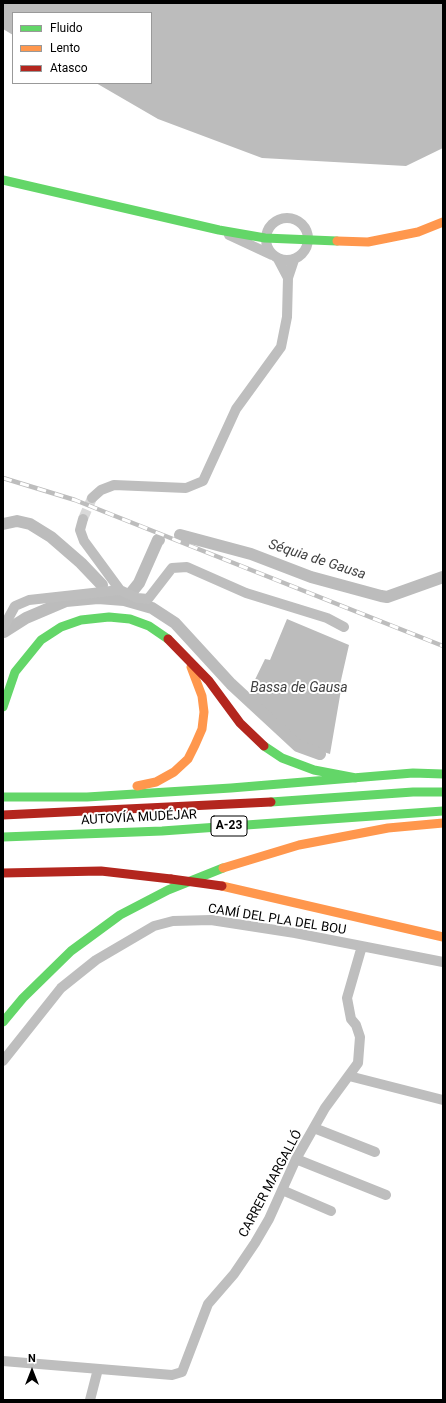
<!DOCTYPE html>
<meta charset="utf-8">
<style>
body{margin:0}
#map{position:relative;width:446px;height:1403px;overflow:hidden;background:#fff;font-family:Roboto,sans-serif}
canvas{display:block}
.frame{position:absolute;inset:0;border:4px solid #000;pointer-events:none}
.legend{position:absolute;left:12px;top:12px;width:140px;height:72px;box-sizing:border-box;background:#fff;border:1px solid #999;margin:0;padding:5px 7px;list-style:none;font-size:12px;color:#000}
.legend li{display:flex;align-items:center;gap:8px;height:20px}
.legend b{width:20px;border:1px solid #999}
.north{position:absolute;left:12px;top:1351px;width:40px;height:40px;-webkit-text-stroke:3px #fff;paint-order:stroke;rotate:0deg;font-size:11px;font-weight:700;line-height:16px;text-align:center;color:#000}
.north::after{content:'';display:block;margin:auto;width:14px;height:18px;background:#000;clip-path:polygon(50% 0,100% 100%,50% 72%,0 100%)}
</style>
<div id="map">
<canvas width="446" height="1403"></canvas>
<div class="frame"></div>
<ul class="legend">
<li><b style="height:5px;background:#63d668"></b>Fluido</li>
<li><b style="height:5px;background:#ff974d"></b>Lento</li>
<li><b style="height:5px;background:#b3261e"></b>Atasco</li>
</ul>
<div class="north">N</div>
</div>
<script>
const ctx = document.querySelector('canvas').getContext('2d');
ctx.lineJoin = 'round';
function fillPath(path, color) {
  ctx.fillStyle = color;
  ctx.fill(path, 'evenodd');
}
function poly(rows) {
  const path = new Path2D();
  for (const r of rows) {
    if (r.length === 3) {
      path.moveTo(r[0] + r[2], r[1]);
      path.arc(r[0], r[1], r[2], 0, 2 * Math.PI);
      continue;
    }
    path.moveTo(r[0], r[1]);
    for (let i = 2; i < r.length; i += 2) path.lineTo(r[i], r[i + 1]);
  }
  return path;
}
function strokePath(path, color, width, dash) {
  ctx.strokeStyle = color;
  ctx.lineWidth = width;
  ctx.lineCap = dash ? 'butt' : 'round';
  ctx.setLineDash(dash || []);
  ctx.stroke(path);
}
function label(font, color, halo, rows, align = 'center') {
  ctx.font = font + ' Roboto,sans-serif';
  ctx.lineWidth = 4;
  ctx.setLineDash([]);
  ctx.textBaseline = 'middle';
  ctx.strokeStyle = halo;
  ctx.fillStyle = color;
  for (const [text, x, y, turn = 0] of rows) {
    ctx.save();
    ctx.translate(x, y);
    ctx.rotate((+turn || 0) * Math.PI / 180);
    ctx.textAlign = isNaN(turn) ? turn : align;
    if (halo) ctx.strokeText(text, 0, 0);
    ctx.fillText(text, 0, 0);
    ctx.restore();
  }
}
const water = poly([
 [3,3,443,3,443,148,406,166,262,158,158,119,96,83,151,83,151,13,13,13,13,35,3,29],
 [287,619,349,645,339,689,341,690,330,754,298,744,248,694,265,659,270,660]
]);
const canal = poly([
 [3,524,17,521,30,524,51,537,81,563,102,585],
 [180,535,251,554,311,577,381,596,387,597,443,577],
 [131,593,139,583,158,540,159,540],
 [4,632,26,618,66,601,98,598,124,600,152,608,175,623,231,684,298,746,320,754]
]);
const streetTunnel = poly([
 [83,519,92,498]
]);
const street = poly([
 [287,239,21],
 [229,235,272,255],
 [278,259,288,278,294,260],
 [92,498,101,490,114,485,186,488,203,481,236,409,281,347,287,317,288,278],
 [83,519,80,530,84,541,120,590],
 [3,628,15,606,29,600,120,590,137,598,148,599,172,568,187,567,246,593,327,618,344,627],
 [3,1061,61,988,96,960,154,926,173,921,211,920,295,933,443,962],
 [349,1076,443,1100],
 [314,1128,375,1152],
 [296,1159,386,1195],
 [282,1190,331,1211],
 [3,1361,172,1375,182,1372,208,1304,234,1274,255,1243,269,1219,296,1159,325,1108,358,1063,360,1037,356,1025,351,1019,347,998,362,946],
 [90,1400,98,1369]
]);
const fast = poly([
 [3,180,219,230,265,238,337,241],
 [3,707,15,672,41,640,61,627,81,620,109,617,130,619,149,626,168,639],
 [264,746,282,758,314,770,356,778],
 [3,797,87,797,231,788,413,773,443,774],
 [271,802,413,792,443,792],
 [3,837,162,831,443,811],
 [3,1022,23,998,71,951,120,915,168,890,223,868]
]);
const slow = poly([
 [337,241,368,242,418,232,443,222],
 [137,786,156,782,174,772,188,759,195,745,202,729,204,712,202,696,191,667],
 [223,868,299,845,388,828,443,823],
 [222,886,443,937]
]);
const jam = poly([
 [168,639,209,681,240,723,264,746],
 [3,815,271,802],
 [3,873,101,871,171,879]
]);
const rail = poly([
 [3,478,75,500,115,516,443,646]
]);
const jamBridge = poly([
 [171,879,222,886]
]);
const shields = [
 [229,826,36]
];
const shieldNames = [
 ["A-23",229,826]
];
const streetNames = [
 ["AUTOVÍA MUDÉJAR",139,818,-3],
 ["CAMÍ DEL PLA DEL BOU",277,920,9],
 ["CARRER MARGALLÓ",271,1184,-62]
];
const waterNames = [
 ["Séquia de Gausa",317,560,18],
 ["Bassa de Gausa",299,688]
];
fillPath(water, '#bcbcbc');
strokePath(canal, '#bcbcbc', 12);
strokePath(streetTunnel, '#d9d9d9', 10, [10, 5]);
strokePath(street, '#bebebe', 10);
strokePath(fast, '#63d668', 9);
strokePath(slow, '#ff974d', 9);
strokePath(jam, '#b3261e', 9);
strokePath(rail, '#bdbdbd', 4.5);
strokePath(rail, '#fff', 3, [9]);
strokePath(jamBridge, '#b3261e', 9);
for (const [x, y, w] of shields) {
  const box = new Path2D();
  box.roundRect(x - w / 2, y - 10, w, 20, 3);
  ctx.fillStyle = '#fff';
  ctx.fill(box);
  strokePath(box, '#000', 1);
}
label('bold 12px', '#000', null, shieldNames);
label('13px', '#000', '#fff', streetNames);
label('italic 14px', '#404040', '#fff', waterNames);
</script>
